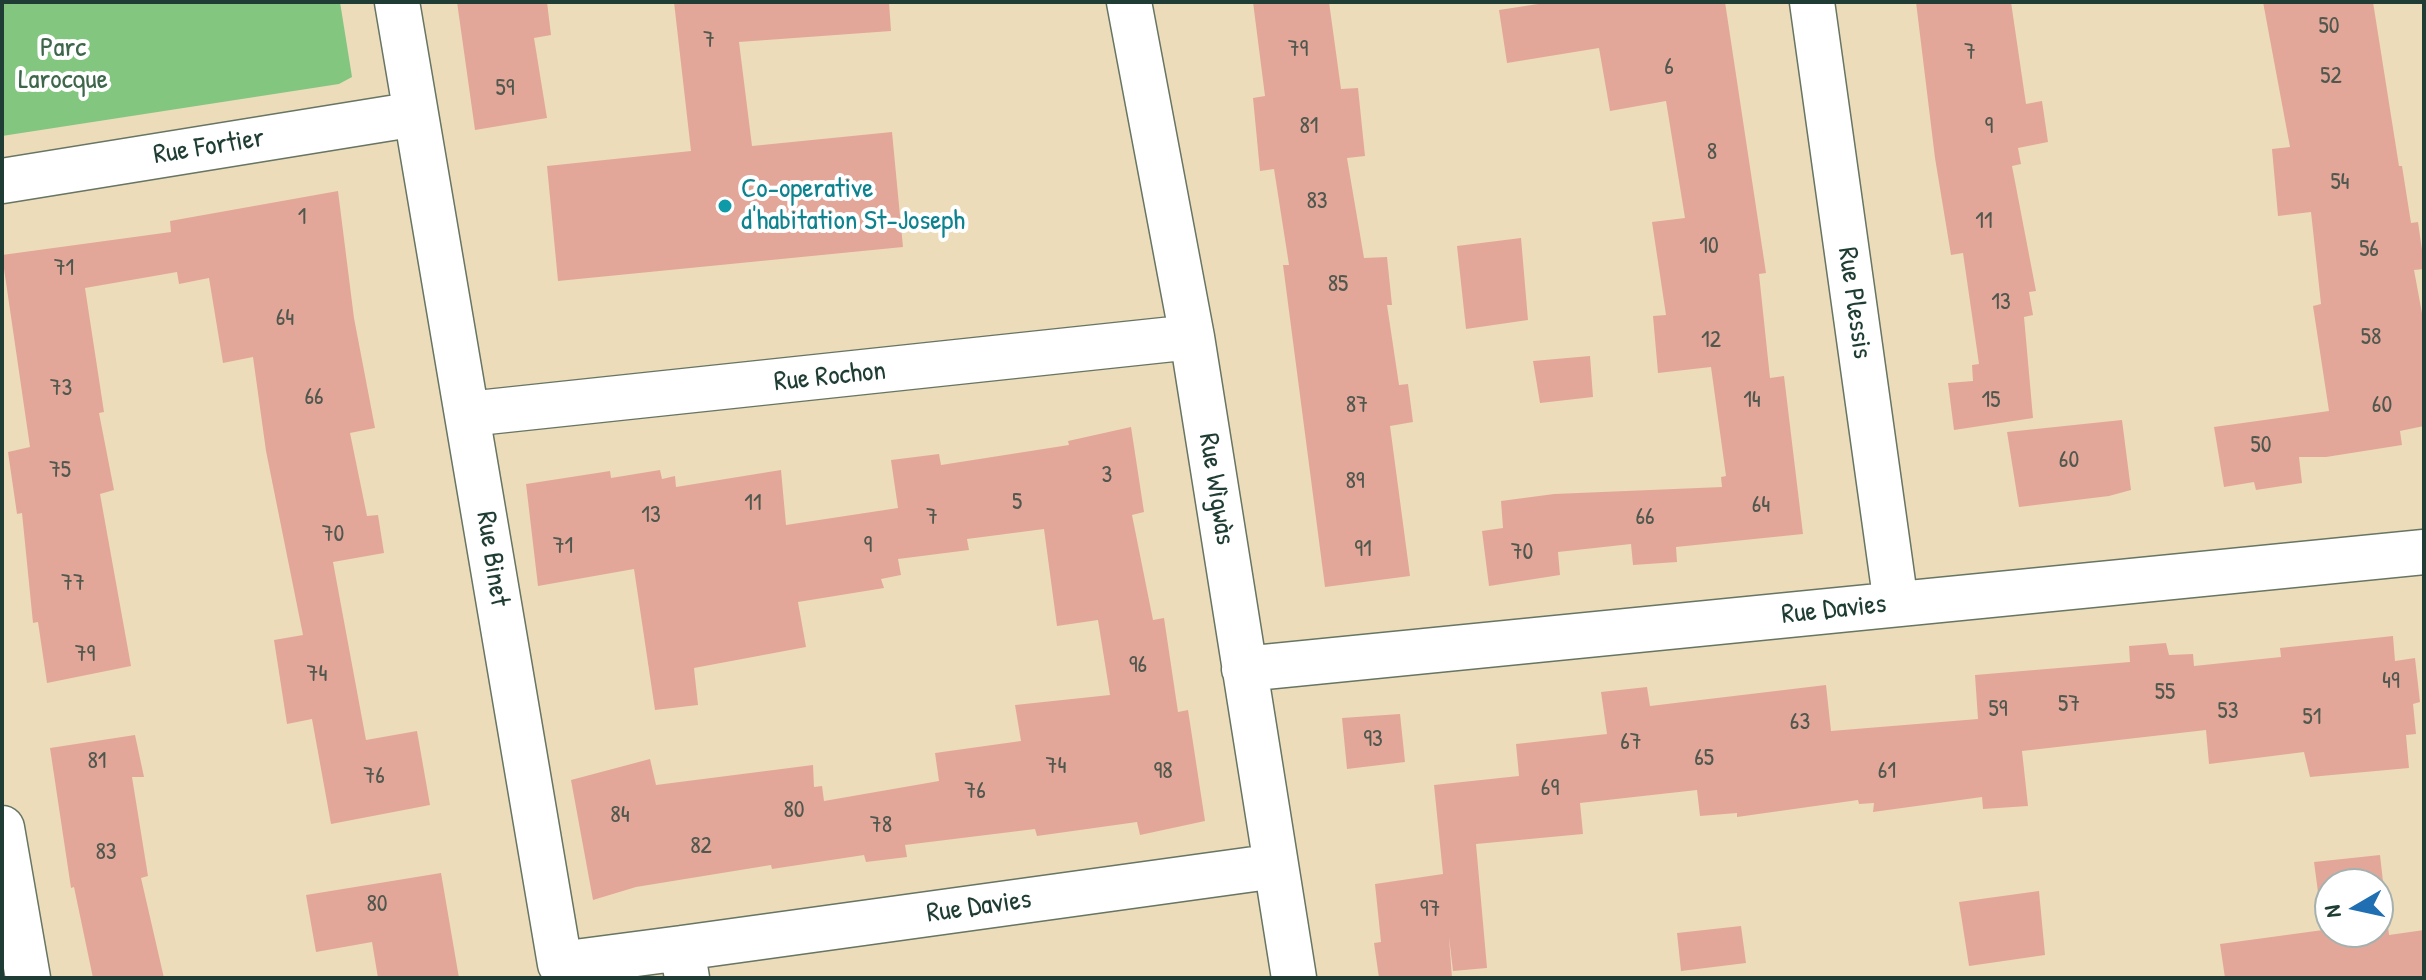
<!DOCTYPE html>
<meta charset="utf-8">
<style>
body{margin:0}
#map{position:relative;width:2426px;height:980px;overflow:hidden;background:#eddcba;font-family:"Patrick Hand",sans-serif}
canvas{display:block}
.frame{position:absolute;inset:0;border:4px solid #1f3d34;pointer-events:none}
.north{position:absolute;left:2314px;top:868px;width:80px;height:80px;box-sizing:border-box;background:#fff;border:2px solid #a5b1ae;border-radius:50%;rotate:261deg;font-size:22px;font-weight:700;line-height:32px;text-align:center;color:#1f3d34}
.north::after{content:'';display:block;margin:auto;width:28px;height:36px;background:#1f6fb2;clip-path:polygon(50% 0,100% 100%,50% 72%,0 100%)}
</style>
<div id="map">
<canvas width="2426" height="980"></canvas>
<div class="frame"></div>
<div class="north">N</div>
</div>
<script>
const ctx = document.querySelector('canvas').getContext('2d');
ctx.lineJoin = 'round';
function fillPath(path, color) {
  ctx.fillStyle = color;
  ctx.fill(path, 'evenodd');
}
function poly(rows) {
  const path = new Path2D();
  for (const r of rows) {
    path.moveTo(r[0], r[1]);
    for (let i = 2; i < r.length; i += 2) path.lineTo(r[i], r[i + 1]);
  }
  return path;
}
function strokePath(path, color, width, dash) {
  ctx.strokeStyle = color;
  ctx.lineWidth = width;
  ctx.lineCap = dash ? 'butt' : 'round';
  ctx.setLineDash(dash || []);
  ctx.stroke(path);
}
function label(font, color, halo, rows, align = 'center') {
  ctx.font = font + ' "Patrick Hand",sans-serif';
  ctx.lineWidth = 8;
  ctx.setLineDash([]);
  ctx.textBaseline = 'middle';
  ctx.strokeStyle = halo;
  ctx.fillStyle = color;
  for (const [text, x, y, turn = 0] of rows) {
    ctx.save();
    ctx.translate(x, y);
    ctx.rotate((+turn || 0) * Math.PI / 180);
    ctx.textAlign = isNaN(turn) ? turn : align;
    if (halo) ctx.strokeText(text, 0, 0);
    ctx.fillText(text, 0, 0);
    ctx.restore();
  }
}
const green = poly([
 [2,2,340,2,352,77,339,84,2,136]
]);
const building = poly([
 [457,2,547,2,551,35,534,38,547,118,475,130],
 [674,2,889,2,891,31,739,42,752,146,892,132,903,247,558,281,547,166,691,151],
 [1253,2,1329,2,1341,89,1358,88,1365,156,1347,158,1364,258,1387,257,1392,305,1387,305,1399,385,1408,384,1413,422,1390,426,1410,576,1325,587,1283,265,1289,265,1274,169,1260,171,1253,98,1265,96],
 [1551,2,1725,2,1766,273,1759,274,1770,378,1784,376,1803,534,1676,547,1677,562,1633,565,1631,544,1558,552,1560,575,1489,586,1482,531,1503,528,1501,501,1554,494,1722,487,1721,477,1726,476,1711,367,1658,373,1653,316,1666,315,1652,222,1685,218,1666,101,1610,111,1599,48,1507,63,1499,10],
 [1916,2,2011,2,2026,104,2042,101,2048,142,2018,148,2021,164,2012,166,2036,291,2029,292,2033,315,2024,317,2033,418,1954,430,1948,383,1973,381,1972,365,1979,364,1963,253,1951,255,1935,158],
 [2263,2,2373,2,2399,166,2402,166,2411,223,2418,222,2424,264,2424,269,2414,270,2424,324,2424,426,2400,431,2402,445,2326,457,2299,457,2302,483,2256,490,2254,482,2224,487,2214,427,2329,411,2313,306,2321,304,2311,212,2278,216,2272,149,2290,147],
 [338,191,354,318,375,428,350,433,367,516,378,515,384,553,333,562,366,740,417,731,430,805,331,824,312,719,287,724,274,640,303,635,266,451,253,357,223,363,209,278,179,284,177,272,85,288,104,412,99,413,114,490,100,494,131,666,47,683,38,622,33,623,22,513,17,514,8,452,30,447,2,255,171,232,170,221],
 [1521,238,1528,320,1466,329,1457,246],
 [1590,356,1593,397,1540,403,1533,361],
 [2122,420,2131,490,2109,496,2019,507,2007,432],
 [1131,427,1144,512,1132,515,1153,620,1164,618,1178,712,1188,710,1205,821,1140,835,1137,822,1037,836,1035,829,905,845,907,857,866,862,864,855,772,869,771,865,636,887,593,900,571,780,650,759,656,785,813,765,814,787,822,786,824,801,939,781,935,753,1021,741,1015,705,1110,695,1098,620,1057,626,1044,529,967,539,969,550,898,559,901,575,881,579,884,588,798,602,806,647,694,668,698,705,655,710,634,569,538,586,526,484,610,471,611,478,660,470,662,479,675,476,676,487,781,470,786,525,898,508,891,460,939,454,941,465,1069,445,1068,441],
 [2393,636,2395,661,2415,658,2420,702,2413,704,2416,734,2406,735,2409,768,2310,777,2304,752,2209,764,2206,730,2022,751,2028,806,1983,809,1982,797,1873,812,1874,803,1859,804,1858,800,1737,817,1737,813,1700,816,1697,790,1580,803,1583,834,1476,844,1487,968,1453,971,1449,937,1452,978,1379,978,1374,943,1381,942,1375,884,1443,874,1434,785,1519,776,1516,744,1607,734,1601,692,1647,687,1650,706,1826,685,1831,731,1978,719,1975,675,2130,662,2129,646,2166,643,2169,655,2193,654,2194,666,2281,657,2280,648],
 [1400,714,1405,762,1347,769,1342,718],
 [135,735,144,777,132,777,148,876,141,878,164,978,93,978,74,887,71,888,50,748],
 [2380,855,2389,935,2424,930,2424,978,2225,978,2220,944,2323,930,2314,862],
 [2330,884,2378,884,2378,932,2330,932],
 [441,873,459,978,378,978,372,942,316,952,306,895],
 [2039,891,2045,955,1969,966,1959,902],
 [1741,926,1746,963,1681,971,1677,933]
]);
const minor = poly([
 [397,2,560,964,682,948,687,978],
 [1129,2,1192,337,1294,978],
 [1812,2,1896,604],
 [2,181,416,114],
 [468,414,1192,337],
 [1244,669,2424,552],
 [2,828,28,978],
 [682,948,1276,866]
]);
const markers = [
 [725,206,8,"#0f9aa8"]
];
const numberNames = [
 ["50",2329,27],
 ["7",709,41],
 ["79",1298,50],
 ["7",1970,53],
 ["6",1669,68],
 ["52",2331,77],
 ["59",505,89],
 ["81",1309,127],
 ["9",1989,127],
 ["8",1712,153],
 ["54",2340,183],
 ["83",1317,202],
 ["1",302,218],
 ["11",1984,222],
 ["10",1709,247],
 ["56",2369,250],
 ["71",64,269],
 ["85",1338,285],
 ["13",2001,303],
 ["64",285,319],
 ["58",2371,338],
 ["12",1711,341],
 ["73",61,389],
 ["66",314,398],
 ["14",1752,401],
 ["15",1991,401],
 ["87",1357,406],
 ["60",2382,406],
 ["50",2261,446],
 ["60",2069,461],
 ["75",60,471],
 ["3",1107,476],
 ["89",1355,482],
 ["5",1017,503],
 ["11",753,504],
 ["64",1761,506],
 ["13",651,516],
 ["7",932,518],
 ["66",1645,518],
 ["70",333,535],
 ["9",868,546],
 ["71",563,547],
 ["91",1363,550],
 ["70",1522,553],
 ["77",73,584],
 ["79",85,655],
 ["96",1138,666],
 ["74",317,675],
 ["49",2391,682],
 ["55",2165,693],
 ["57",2069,705],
 ["59",1998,710],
 ["53",2228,712],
 ["51",2312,718],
 ["63",1800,723],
 ["93",1373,740],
 ["67",1631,743],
 ["65",1704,759],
 ["81",97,762],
 ["74",1056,767],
 ["98",1163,772],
 ["61",1887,772],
 ["76",374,777],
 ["69",1550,789],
 ["76",975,792],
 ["80",794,811],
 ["84",620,816],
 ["78",881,826],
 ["82",701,847],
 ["83",106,853],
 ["80",377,905],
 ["97",1430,910]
];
const parkNames = [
 ["Parc",63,49],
 ["Larocque",63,81]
];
const streetNames = [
 ["Rue Fortier",209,147,-9],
 ["Rue Plessis",1854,303,82],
 ["Rue Rochon",830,377,-6],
 ["Rue Wìgwàs",1216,489,81],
 ["Rue Binet",492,559,81],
 ["Rue Davies",1834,610,-6],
 ["Rue Davies",979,907,-8]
];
const cultureNames = [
 ["Co-operative",741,190],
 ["d'habitation St-Joseph",741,222]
];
fillPath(green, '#83c680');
fillPath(building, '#e3a79a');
strokePath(minor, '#677563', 47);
strokePath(minor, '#fff', 44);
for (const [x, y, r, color] of markers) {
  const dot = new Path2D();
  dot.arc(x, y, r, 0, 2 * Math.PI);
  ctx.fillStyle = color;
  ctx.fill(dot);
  strokePath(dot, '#fff', 3);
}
label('24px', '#50584e', null, numberNames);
label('28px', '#3d664b', '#fff', parkNames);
label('28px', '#1f3d34', '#fff', streetNames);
label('28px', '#0d838f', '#fff', cultureNames, 'left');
</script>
